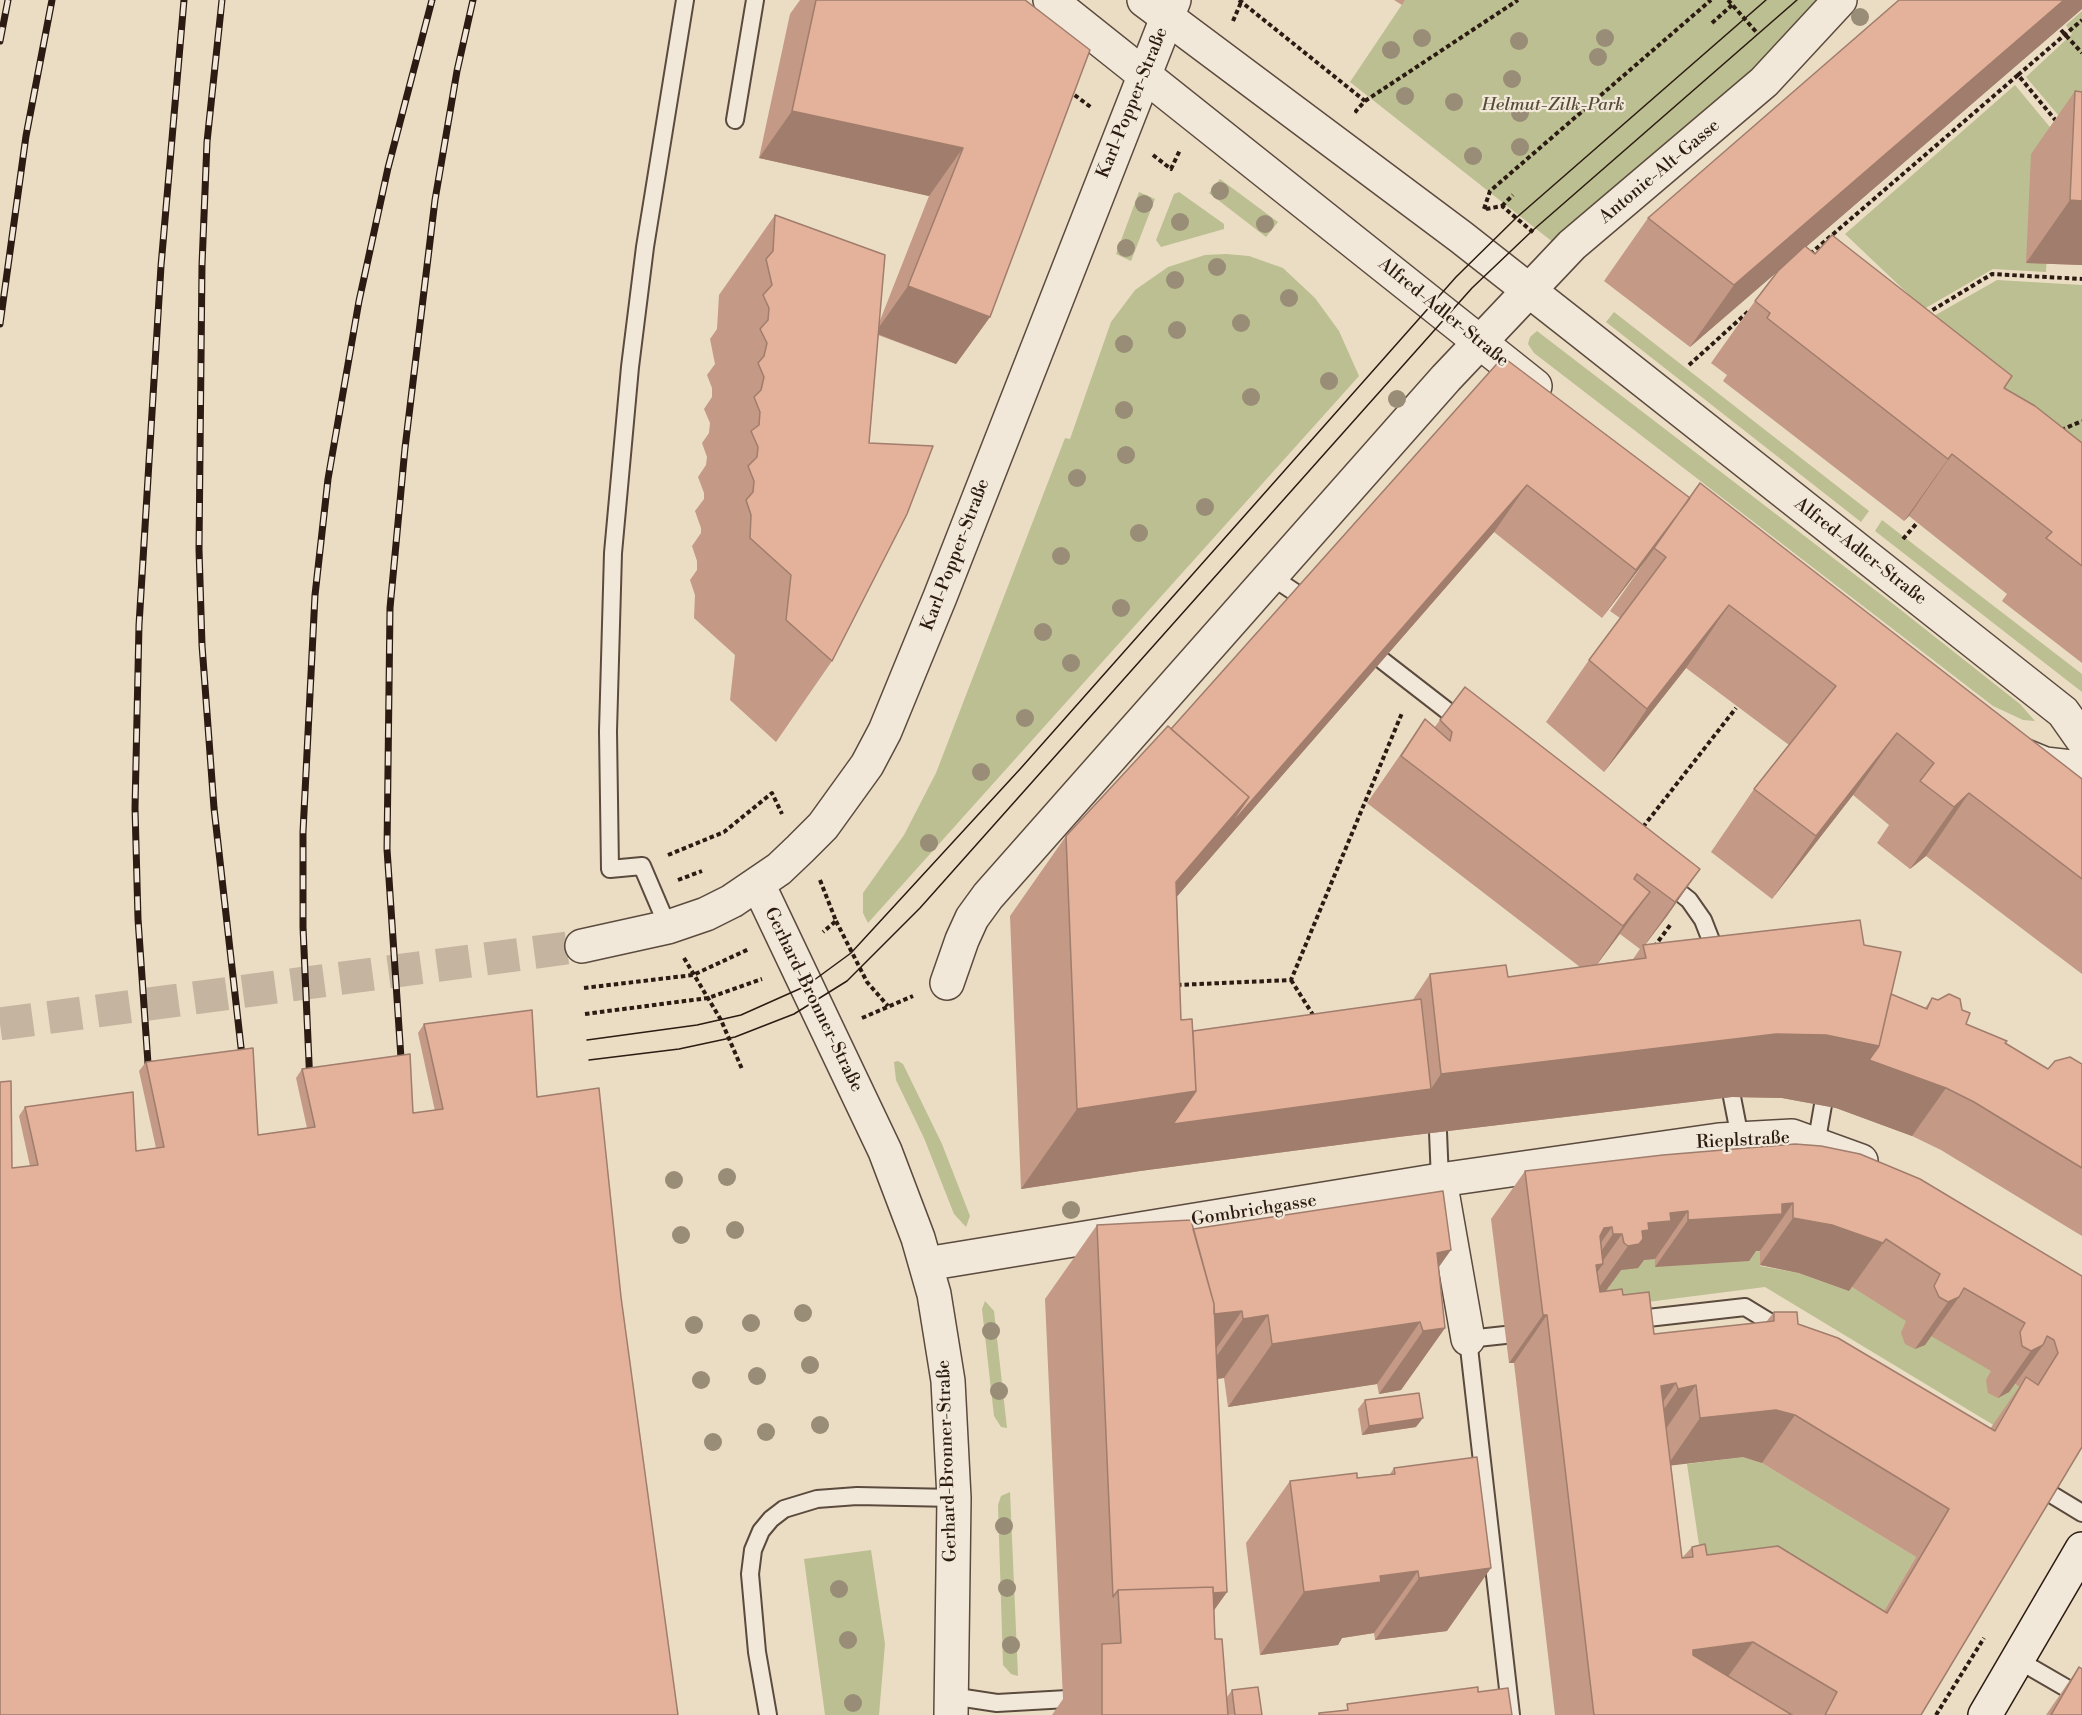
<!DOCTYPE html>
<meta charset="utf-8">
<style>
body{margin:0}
canvas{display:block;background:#ebdcc4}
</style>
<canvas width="2082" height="1715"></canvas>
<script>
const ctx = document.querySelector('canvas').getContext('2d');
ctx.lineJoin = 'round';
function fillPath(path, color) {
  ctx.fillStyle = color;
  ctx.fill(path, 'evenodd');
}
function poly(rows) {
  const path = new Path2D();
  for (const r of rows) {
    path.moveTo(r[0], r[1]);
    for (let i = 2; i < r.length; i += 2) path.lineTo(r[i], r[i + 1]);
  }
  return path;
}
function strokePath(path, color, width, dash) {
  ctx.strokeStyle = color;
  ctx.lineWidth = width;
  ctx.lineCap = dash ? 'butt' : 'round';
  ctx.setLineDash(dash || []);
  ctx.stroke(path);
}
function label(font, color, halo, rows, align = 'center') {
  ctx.font = font + ' "Libre Bodoni",serif';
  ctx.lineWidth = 4.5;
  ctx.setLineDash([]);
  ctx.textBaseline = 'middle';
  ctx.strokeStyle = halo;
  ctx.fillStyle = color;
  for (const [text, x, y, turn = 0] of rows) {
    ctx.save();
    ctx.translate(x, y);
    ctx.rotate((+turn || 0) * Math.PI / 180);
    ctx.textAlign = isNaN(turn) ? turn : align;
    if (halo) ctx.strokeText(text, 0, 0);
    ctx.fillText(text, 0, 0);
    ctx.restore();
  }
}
const green = poly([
 [1405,0,1820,0,1756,72,1554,243,1350,82],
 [2082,11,2082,116,2059,116,2026,77,2072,34,2066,25],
 [2015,85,2054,132,2046,272,1993,269,1924,309,1845,234],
 [1220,179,1278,222,1266,237,1209,193],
 [1139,192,1155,199,1131,261,1116,254],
 [1179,192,1224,224,1224,229,1161,247,1156,240,1174,194],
 [1226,254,1249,256,1283,268,1315,298,1339,331,1359,376,868,923,863,913,863,893,904,835,936,773,1065,438,1070,439,1111,322,1135,290,1168,267,1205,255],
 [1997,280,2082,285,2082,495,1925,321],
 [1614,312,1869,511,1861,522,1606,322],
 [1537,331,1892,603,2020,704,2035,721,2023,720,1993,706,1534,353,1528,344,1530,337],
 [1882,520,2082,674,2082,692,1875,531],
 [898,1061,903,1064,942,1144,970,1216,966,1227,954,1214,924,1138,896,1080,894,1062],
 [1760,1251,1760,1266,1799,1273,1849,1291,1852,1287,2021,1388,2005,1432,1765,1287,1569,1312,1605,1292,1609,1287,1609,1279,1615,1271,1637,1260,1655,1259,1655,1267,1748,1261,1748,1252],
 [985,1301,994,1311,1007,1428,1001,1427,994,1416,982,1309],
 [1743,1457,1762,1463,1916,1557,1859,1653,1705,1585,1687,1464],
 [1010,1492,1018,1676,1011,1674,1003,1665,998,1505,1001,1496],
 [871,1550,885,1644,879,1715,825,1715,804,1559]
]);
const minorTunnel = poly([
 [0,1024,582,946]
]);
const path = poly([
 [1239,0,1365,101,1356,111,1359,113],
 [1728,0,1758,34],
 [1233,21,1242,0],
 [1712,23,1732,5],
 [2018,75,2082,20],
 [1073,89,1072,93,1092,108],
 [1365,101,1518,0],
 [1153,155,1171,169,1180,150],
 [1502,206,1513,195],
 [1484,209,1490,191,1711,0],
 [1486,209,1502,206,1534,233],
 [1810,254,2018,75,2057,122],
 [1926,314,1992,274,2082,279],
 [1689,365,1750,310],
 [1903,539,1917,523],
 [1643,827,1736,708],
 [668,855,724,832,772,793,782,814],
 [678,880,702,871],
 [820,880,836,921,823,932],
 [836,921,867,982,888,1006],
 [1654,947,1671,924],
 [684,958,721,1020,742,1069],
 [1291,980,1315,1018],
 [1177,985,1291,980,1402,713],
 [584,988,693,975,749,949],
 [585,1014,708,998,762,979],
 [862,1018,913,996],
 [1936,1715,1984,1638]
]);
const service = poly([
 [735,120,755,0],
 [1272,577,1299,595],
 [1383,661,1463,723],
 [1665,881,1689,900,1703,920,1712,943,1714,957],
 [668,927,642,866,610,869,608,731,613,553,630,367,645,247,685,0],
 [1732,1097,1740,1138],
 [1438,1132,1440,1180],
 [1816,1145,1823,1105],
 [1630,1320,1745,1307,1786,1332],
 [1505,1335,1468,1339,1511,1715],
 [2049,1493,2082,1513],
 [2018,1660,2082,1697],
 [951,1696,997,1703,1085,1698],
 [768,1715,757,1652,750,1574,753,1550,761,1531,771,1519,784,1509,817,1499,857,1496,954,1498]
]);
const minor = poly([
 [758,884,885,1151,918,1238,934,1294,948,1381,954,1498,951,1715],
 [582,946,668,927,706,914,732,901,779,869,800,849,823,826,867,765,885,731,940,597,1174,0],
 [947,983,962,940,972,918,988,896,1446,378,1572,245,1764,82,1840,0],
 [1440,1180,1468,1339],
 [926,1264,1440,1180,1719,1140,1792,1136,1861,1161]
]);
const tertiary = poly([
 [1050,0,1535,386],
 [1144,0,1461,237,1582,332,2063,712,2082,739],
 [2023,755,2045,764,2082,768]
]);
const secondary = poly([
 [1985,1715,2082,1549]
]);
const tram = poly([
 [587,1040,697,1025,741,1015,806,986,851,953,1021,768,1456,277,1516,218,1766,0],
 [589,1060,679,1049,735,1037,794,1014,847,981,920,908,1472,288,1532,231,1797,0]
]);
const rail = poly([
 [222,0,207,142,202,265,199,549,202,645,214,808,243,1065],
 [0,41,8,0],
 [0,324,26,136,52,0],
 [402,1073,387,849,390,608,405,448,435,200,457,71,473,0],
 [149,1078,138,919,135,808,139,625,161,266,184,0],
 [310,1085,303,927,303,832,315,595,328,479,359,301,388,168,432,0]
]);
const pathBridge = poly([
 [2061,30,2082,53],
 [2061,430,2082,421]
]);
const trees = [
 [1860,17],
 [1422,38],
 [1605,38],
 [1519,41],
 [1391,50],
 [1598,57],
 [1512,79],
 [1405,96],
 [1454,102],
 [1520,113],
 [1520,147],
 [1473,156],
 [1220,191],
 [1144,204],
 [1180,222],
 [1265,224],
 [1126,248],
 [1217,267],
 [1175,280],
 [1289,298],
 [1241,323],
 [1177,330],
 [1124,344],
 [1329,381],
 [1251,397],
 [1397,399],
 [1124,410],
 [1126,455],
 [1077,478],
 [1205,507],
 [1139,533],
 [1061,556],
 [1121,608],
 [1043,632],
 [1071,663],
 [1025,718],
 [981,772],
 [929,843],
 [727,1177],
 [674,1180],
 [1071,1210],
 [735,1230],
 [681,1235],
 [803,1313],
 [751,1323],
 [694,1325],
 [991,1331],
 [810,1365],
 [757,1376],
 [701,1380],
 [999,1391],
 [820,1425],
 [766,1432],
 [713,1442],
 [1004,1526],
 [1007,1588],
 [839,1589],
 [848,1640],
 [1011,1645],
 [853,1703]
];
const wall = poly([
 [800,0,1025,0,990,317,956,364,878,335,832,661,776,742,730,700,735,655,694,618,695,595,690,580,697,570,697,561,692,546,701,533,701,528,695,511,704,499,704,493,698,477,706,465,707,457,702,443,709,433,710,423,704,409,712,397,712,388,707,375,715,364,710,339,717,329,719,295,775,215,879,323,929,196,759,158,790,14],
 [1394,0,1405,0,1402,5],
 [2082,9,1806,247,1815,254,2082,443,2082,663,2002,601,2007,594,1909,516,1904,521,1723,381,1727,375,1711,363,1755,301,1777,272,1690,347,1604,281,1648,218],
 [2075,91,2082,92,2082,265,2026,263,2031,154],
 [1503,357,1690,498,2082,779,2082,974,1926,856,1910,869,1877,843,1889,825,1853,795,1772,899,1711,852,1754,789,1789,745,1686,668,1604,772,1546,722,1589,660,1620,618,1610,611,1646,560,1602,618,1494,532,1177,896,1181,1020,1193,1031,1412,1001,1430,974,1508,977,1580,967,1367,803,1425,719,1434,728,1440,720,1700,869,1667,916,1645,945,1864,945,1891,994,1925,1008,1932,998,1966,1024,2005,1043,2048,1069,2082,1064,2082,1236,1941,1150,1912,1136,1836,1108,1782,1098,1732,1097,1398,1137,1140,1171,1021,1189,1010,916,1066,836,1171,729],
 [1620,934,1640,949,1633,959,1597,964],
 [532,1010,537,1097,599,1088,621,1297,678,1715,0,1715,0,1082,11,1081,12,1168,30,1166,19,1116,25,1107,133,1092,136,1151,156,1148,139,1071,146,1062,253,1048,258,1135,307,1128,296,1078,302,1069,410,1054,413,1113,435,1111,418,1033,424,1024],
 [1663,1155,2082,1276,2082,1447,1921,1715,1555,1715,1514,1363,1509,1363,1491,1219,1525,1171],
 [1756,1251,1760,1251,1760,1265,1799,1273,1849,1291,1852,1287,1906,1321,1901,1333,1905,1344,1915,1349,1925,1345,1931,1336,1991,1371,1986,1380,1988,1393,1998,1398,2009,1392,2015,1384,2019,1387,1990,1429,1774,1312,1766,1322,1654,1334,1623,1295,1606,1291,1621,1270,1638,1268,1644,1260,1655,1259,1655,1267,1749,1261],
 [1743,1457,1762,1463,1916,1557,1884,1611,1707,1555,1692,1547,1682,1558,1671,1465],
 [1097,1225,1193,1229,1438,1268,1445,1328,1401,1390,1379,1394,1377,1384,1228,1407,1224,1378,1217,1379,1227,1592,1214,1610,1215,1639,1227,1697,1232,1690,1262,1715,1052,1715,1063,1699,1045,1299],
 [1365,1400,1416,1427,1362,1435,1358,1409],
 [1394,1468,1447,1631,1375,1640,1374,1633,1342,1638,1338,1645,1260,1655,1246,1543,1290,1481,1357,1478,1390,1474],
 [2079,1667,2082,1715,2046,1715]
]);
const shadedWall = poly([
 [2064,0,2082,0,2082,9,1690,347,1734,285],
 [792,111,963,148,929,196,759,158],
 [2070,200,2082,201,2082,265,2026,263],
 [908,286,990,317,956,364,875,333],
 [1952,454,1909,516,1904,521,1948,459],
 [1527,485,1494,532,1193,878,1120,963,1176,882,1249,797],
 [1690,498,1646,560,1602,618,1636,570],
 [1729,605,1686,668,1604,772,1647,709],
 [1897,733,1853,795,1772,899,1816,836],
 [1969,793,1926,856,1910,869,1954,807],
 [1700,869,1667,916,1641,950,1675,902],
 [1650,892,1616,939,1590,974,1623,926],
 [1776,1034,1826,1035,1879,1046,1946,1088,1912,1136,1836,1108,1782,1098,1732,1097,1398,1137,1140,1171,1173,1124,1431,1089,1441,1074],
 [1196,1091,1140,1171,1021,1189,1077,1109],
 [1793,1203,1760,1251,1756,1251,1749,1261,1655,1267,1688,1220],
 [1688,1211,1655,1259,1644,1260,1638,1268,1621,1270,1605,1292,1595,1293,1628,1246,1648,1223,1670,1213],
 [1793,1218,1832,1225,1886,1239,1849,1291,1799,1273,1760,1265],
 [1612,1227,1578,1275,1604,1228],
 [1613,1234,1622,1234,1600,1265,1603,1264,1569,1312,1580,1282],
 [1451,1250,1407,1312,1437,1253],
 [1959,1297,1925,1345,1915,1349,1948,1302],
 [1242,1311,1199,1373,1206,1315],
 [1268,1315,1224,1378,1199,1381,1243,1319],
 [1543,1315,1547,1315,1514,1363,1509,1363],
 [1420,1322,1377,1384,1228,1407,1272,1344],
 [1445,1328,1401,1390,1379,1394,1423,1331],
 [2043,1345,2009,1392,1998,1398,2031,1351],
 [1676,1383,1643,1431,1661,1386],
 [1696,1385,1663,1433,1645,1436,1678,1389],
 [1776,1410,1795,1415,1762,1463,1743,1457,1667,1466,1700,1418],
 [1423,1418,1416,1427,1362,1435,1369,1426],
 [1491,1568,1447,1631,1375,1640,1419,1578],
 [1418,1571,1374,1633,1342,1638,1338,1645,1260,1655,1304,1592,1380,1576],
 [1227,1592,1175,1665,1121,1643,1118,1597],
 [1753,1642,1719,1689,1660,1697,1693,1650]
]);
const building = poly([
 [816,0,1025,0,1090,50,990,317,908,286,963,148,792,111,816,0],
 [1899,0,2064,0,1734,285,1648,218,1899,0],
 [2075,91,2082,92,2082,201,2070,200,2075,91],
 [775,215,885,255,869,443,933,446,907,514,832,661,786,620,791,575,750,538,751,515,746,500,753,492,754,481,748,466,757,457,758,447,751,431,759,425,760,412,754,397,761,390,764,377,758,363,764,356,767,343,760,329,768,320,769,308,763,295,772,285,766,259,773,251,775,215],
 [1832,235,2012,376,2004,388,2035,406,2082,443,2082,566,2046,538,2052,532,1952,454,1948,459,1767,318,1770,313,1755,301,1778,271,1805,246,1815,254,1832,235],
 [1503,357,1690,498,1636,570,1527,485,1226,830,1249,797,1171,729,1503,357],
 [1700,483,2082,779,2082,879,1969,793,1954,807,1920,781,1934,763,1897,733,1816,836,1754,789,1836,686,1729,605,1647,709,1589,660,1666,557,1654,548,1700,483],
 [1465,687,1700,869,1675,902,1637,874,1634,879,1650,892,1623,926,1401,756,1425,719,1450,741,1452,732,1440,720,1465,687],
 [1168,726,1249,797,1176,882,1181,1020,1192,1019,1196,1091,1077,1109,1066,836,1168,726],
 [1860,920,1864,945,1901,952,1879,1046,1826,1035,1776,1034,1441,1074,1430,974,1506,965,1508,977,1646,958,1643,945,1860,920],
 [1891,994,1927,1009,1932,998,1938,1000,1949,994,1960,999,1962,1010,1970,1013,1966,1024,2007,1041,2005,1043,2048,1069,2055,1061,2070,1057,2082,1064,2082,1168,1974,1102,1946,1088,1869,1060,1879,1046,1891,994],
 [1421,999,1431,1089,1173,1124,1196,1091,1193,1031,1421,999],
 [532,1010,537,1097,599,1088,621,1297,678,1715,0,1715,0,1082,11,1081,12,1168,38,1165,25,1107,133,1092,136,1151,164,1147,146,1062,253,1048,258,1135,315,1127,302,1069,410,1054,413,1113,443,1109,424,1024,532,1010],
 [1795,1144,1821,1146,1860,1154,1920,1179,2082,1276,2082,1447,1921,1715,1825,1715,1837,1692,1753,1642,1693,1650,1693,1655,1792,1715,1594,1715,1547,1315,1543,1315,1525,1171,1663,1155,1795,1144],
 [1793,1203,1793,1218,1832,1225,1883,1243,1886,1239,1940,1274,1934,1286,1939,1297,1948,1302,1959,1297,1964,1288,2025,1323,2020,1332,2022,1346,2031,1351,2043,1345,2047,1336,2054,1340,2058,1353,2038,1385,2026,1377,1995,1431,1838,1338,1798,1324,1797,1312,1774,1312,1774,1321,1654,1334,1649,1292,1623,1295,1622,1289,1600,1292,1596,1265,1603,1264,1600,1236,1604,1228,1612,1227,1613,1234,1622,1234,1624,1243,1628,1246,1639,1244,1643,1239,1642,1231,1649,1230,1648,1223,1671,1221,1670,1213,1688,1211,1688,1220,1782,1214,1782,1204,1793,1203],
 [1676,1383,1678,1389,1696,1385,1700,1418,1776,1410,1795,1415,1949,1509,1887,1613,1778,1546,1707,1555,1705,1544,1692,1547,1693,1557,1682,1558,1661,1386,1676,1383],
 [1443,1191,1451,1250,1437,1253,1445,1328,1423,1331,1420,1322,1272,1344,1268,1315,1243,1319,1242,1311,1214,1314,1214,1304,1193,1229,1443,1191],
 [1191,1220,1214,1304,1227,1592,1213,1593,1213,1587,1118,1590,1113,1597,1097,1225,1191,1220],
 [1419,1393,1423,1418,1369,1426,1365,1400,1419,1393],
 [1477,1457,1491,1568,1419,1578,1418,1571,1380,1576,1381,1582,1304,1592,1290,1481,1357,1473,1357,1478,1395,1474,1394,1468,1477,1457],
 [1213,1587,1215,1639,1222,1639,1228,1715,1102,1715,1102,1644,1121,1643,1118,1590,1213,1587],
 [2079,1667,2082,1669,2082,1715,2051,1715,2079,1667],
 [1258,1687,1262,1715,1235,1715,1232,1690,1258,1687],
 [1478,1687,1478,1692,1508,1688,1512,1715,1319,1715,1319,1713,1348,1710,1347,1704,1478,1687]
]);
const streetNames = [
 ["Karl-Popper-Straße",1133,103,-68],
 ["Antonie-Alt-Gasse",1660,172,-40],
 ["Alfred-Adler-Straße",1443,313,39],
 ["Alfred-Adler-Straße",1860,552,38],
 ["Karl-Popper-Straße",956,555,-69],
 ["Gerhard-Bronner-Straße",813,1000,64],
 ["Rieplstraße",1743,1141,-3],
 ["Gombrichgasse",1254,1211,-9],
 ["Gerhard-Bronner-Straße",948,1461,-92]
];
const parkNames = [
 ["Helmut-Zilk-Park",1553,106]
];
fillPath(green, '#bcbf91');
strokePath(minorTunnel, '#c5b5a0', 33, [33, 16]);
strokePath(service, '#5b4b3e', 20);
strokePath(minor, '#5b4b3e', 36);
strokePath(tertiary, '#5b4b3e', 36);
strokePath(secondary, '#2b1b12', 36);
strokePath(path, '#2b1b12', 4, [4.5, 3]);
strokePath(service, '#f2e8d9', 16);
strokePath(minor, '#f2e8d9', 33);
strokePath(tertiary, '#f2e8d9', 33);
strokePath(secondary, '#f2e8d9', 33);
strokePath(tram, '#2b1b12', 1.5);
strokePath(rail, '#2b1b12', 7);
strokePath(rail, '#f2e8d9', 4.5, [14]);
strokePath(pathBridge, '#2b1b12', 4, [4.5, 3]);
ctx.fillStyle = '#998d77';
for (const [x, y] of trees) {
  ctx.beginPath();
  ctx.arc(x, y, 9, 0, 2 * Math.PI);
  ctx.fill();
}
fillPath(wall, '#c49985');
fillPath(shadedWall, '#a07d6c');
fillPath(building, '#e4b29b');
strokePath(building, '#a07d6c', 1.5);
label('18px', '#2b1b12', '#f2e8d9', streetNames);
label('italic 18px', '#564c38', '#f2e8d9', parkNames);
</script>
